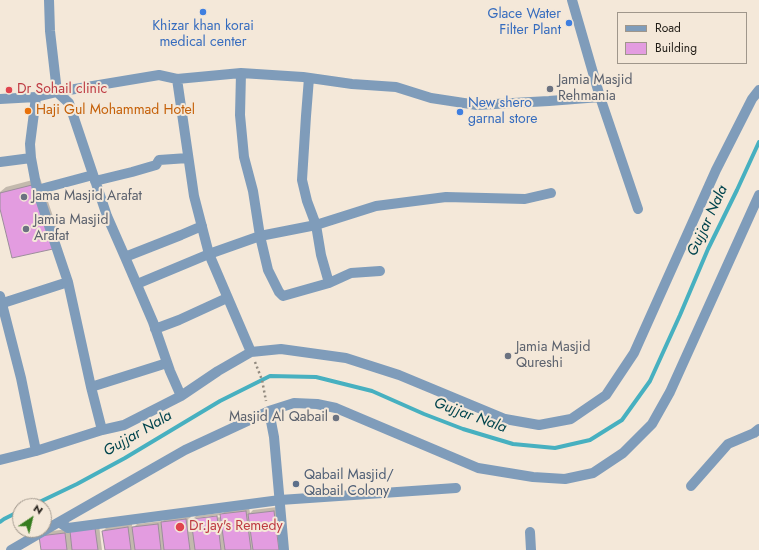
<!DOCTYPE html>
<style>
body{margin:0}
#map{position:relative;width:759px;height:550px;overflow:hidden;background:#f4e8d9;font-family:Jost,sans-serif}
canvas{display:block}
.legend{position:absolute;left:617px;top:12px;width:130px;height:52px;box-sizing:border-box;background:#f4e8d9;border:1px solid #9f968b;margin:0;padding:5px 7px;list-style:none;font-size:12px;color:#1f1b15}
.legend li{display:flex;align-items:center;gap:8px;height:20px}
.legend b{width:20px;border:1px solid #9f968b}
.north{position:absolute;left:12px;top:498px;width:40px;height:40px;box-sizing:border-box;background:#f4e8d9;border:1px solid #9f968b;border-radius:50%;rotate:35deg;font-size:11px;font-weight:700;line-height:16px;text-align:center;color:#1f1b15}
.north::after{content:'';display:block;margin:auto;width:14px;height:18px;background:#367c1f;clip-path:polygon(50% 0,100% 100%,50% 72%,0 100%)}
</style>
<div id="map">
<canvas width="759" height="550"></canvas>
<ul class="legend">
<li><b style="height:5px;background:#7f9cba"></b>Road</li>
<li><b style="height:11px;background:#e39ce0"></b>Building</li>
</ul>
<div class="north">N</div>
</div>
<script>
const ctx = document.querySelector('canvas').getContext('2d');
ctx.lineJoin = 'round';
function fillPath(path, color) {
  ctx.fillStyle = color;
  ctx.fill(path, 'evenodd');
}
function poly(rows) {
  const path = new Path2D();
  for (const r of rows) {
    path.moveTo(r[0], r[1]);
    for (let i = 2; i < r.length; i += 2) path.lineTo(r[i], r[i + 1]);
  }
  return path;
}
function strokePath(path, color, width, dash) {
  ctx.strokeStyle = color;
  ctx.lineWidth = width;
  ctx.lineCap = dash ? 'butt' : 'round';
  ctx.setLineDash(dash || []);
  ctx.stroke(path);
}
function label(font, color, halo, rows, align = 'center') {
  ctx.font = font + ' Jost,sans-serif';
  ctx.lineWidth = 4;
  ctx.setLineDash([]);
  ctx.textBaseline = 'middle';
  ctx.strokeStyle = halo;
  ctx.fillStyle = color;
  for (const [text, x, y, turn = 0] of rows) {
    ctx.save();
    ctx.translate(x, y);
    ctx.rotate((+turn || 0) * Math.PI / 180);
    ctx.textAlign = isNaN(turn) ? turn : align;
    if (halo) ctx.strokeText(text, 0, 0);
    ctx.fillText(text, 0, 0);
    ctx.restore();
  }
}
const shadow = poly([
 [40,178,61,240,53,248,0,205,0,192,6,187],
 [277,507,283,550,106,550,103,531,107,527,132,524,132,529,137,524,162,521,162,522,166,518,190,515,191,521,196,516,220,513,221,515,195,518,195,520,222,517,221,515,225,511,249,508,250,513,253,510],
 [99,525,102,550,42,550,44,532,68,529,69,533,74,528]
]);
const stream = poly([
 [31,506,77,484,125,458,220,401,270,376,316,377,372,391,424,414,463,429,513,444,555,448,590,440,622,420,650,381,680,315,708,249,737,190,759,142],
 [0,522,4,519,20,511]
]);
const building = poly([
 [32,185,53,249,12,258,0,209,0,193,32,185],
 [246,511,251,550,225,550,220,514,246,511],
 [274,511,279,550,253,550,248,514,274,511],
 [217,516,221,550,195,550,191,519,217,516],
 [186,519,190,550,164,550,161,522,186,519],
 [158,524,161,550,135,550,132,527,158,524],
 [128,527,131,550,105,550,102,531,128,527],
 [95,528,98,550,72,550,70,531,95,528],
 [65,533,67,550,41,550,39,536,65,533]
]);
const path = poly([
 [255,362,262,380,266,401]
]);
const street = poly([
 [49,0,50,31,57,92,69,103,107,216,125,257,153,322,170,371,181,396],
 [572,0,600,97,638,209],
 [241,73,240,115,244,157,253,191,260,236,268,270,279,292,283,296,329,283,351,273,380,271],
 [309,78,306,116,302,180,307,201,316,225,321,255,329,283],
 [177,79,194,196,209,254,251,352],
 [36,97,30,144,31,158,37,190,68,282,91,387,102,430],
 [0,99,36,97,57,92,159,75,177,79,241,73,303,77,352,84,396,87,431,98,477,105,549,101,600,97],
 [0,162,31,158],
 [95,181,132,172,156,165,159,160,188,158],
 [37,190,93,175],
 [125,257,181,235,202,226],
 [137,284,209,254,260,236,316,225,376,206,446,197,525,199,551,193],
 [0,296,21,378,36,451],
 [0,304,68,282],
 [155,329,179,320,227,298],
 [91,387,167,363],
 [269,411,274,437,284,550],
 [0,460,36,451,102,430,124,425,181,396,218,371,251,352,281,349,346,358,399,375,505,419,539,425,571,419,606,395,634,353,716,170,752,99,759,90],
 [691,486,728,444,754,433,759,429],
 [456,488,280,500,68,528,59,522,185,450,269,411,294,403,317,404,336,408,478,468,533,477,565,479,593,473,623,453,652,424,670,392,759,195],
 [530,532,531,550],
 [11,550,59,522]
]);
const markers = [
 [203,12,4,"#3f7fe0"],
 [569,23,4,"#3f7fe0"],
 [550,89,4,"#6b7280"],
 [9,90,4,"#e0444e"],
 [28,111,4,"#e8710a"],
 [460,112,4,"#3f7fe0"],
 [24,197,4,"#6b7280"],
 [26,229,4,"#6b7280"],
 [508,356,4,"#6b7280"],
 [336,418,4,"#6b7280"],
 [296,484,4,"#5c6f8a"],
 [180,527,5,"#e0444e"]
];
const shopNames = [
 ["Glace Water",561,15],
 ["Filter Plant",561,31],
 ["Khizar khan korai",203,27,"center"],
 ["medical center",203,43,"center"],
 ["New shero",468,104,"left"],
 ["garnal store",468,120,"left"]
];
const worshipNames = [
 ["Jamia Masjid",558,81],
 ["Rehmania",558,97],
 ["Jama Masjid Arafat",32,197],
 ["Jamia Masjid",34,221],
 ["Arafat",34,237],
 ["Jamia Masjid",516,348],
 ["Qureshi",516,364],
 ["Masjid Al Qabail",328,418,"right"]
];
const healthNames = [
 ["Dr Sohail clinic",17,90],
 ["Dr.Jay's Remedy",189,527]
];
const foodNames = [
 ["Haji Gul Mohammad Hotel",36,111]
];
const serviceNames = [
 ["Qabail Masjid/",304,476],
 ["Qabail Colony",304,492]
];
const waterNames = [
 ["Gujjar Nala",708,221,-65],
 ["Gujjar Nala",470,416,20],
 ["Gujjar Nala",138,434,-30]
];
fillPath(shadow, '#0003');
strokePath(stream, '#47b0c0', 4);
fillPath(building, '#e39ce0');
strokePath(building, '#9c8e9b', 1);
strokePath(path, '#928a7f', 2.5, [2, 3]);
strokePath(street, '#7f9cba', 10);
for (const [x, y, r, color] of markers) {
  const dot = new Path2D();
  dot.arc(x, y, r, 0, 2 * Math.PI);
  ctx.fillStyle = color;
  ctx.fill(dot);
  strokePath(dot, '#f4e8d9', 1.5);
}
label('14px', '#366cbe', '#f4e8d9', shopNames, 'right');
label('14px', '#5b616d', '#f4e8d9', worshipNames, 'left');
label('14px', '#be3a42', '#f4e8d9', healthNames, 'left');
label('14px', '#c56008', '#f4e8d9', foodNames, 'left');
label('14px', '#4e5e75', '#f4e8d9', serviceNames, 'left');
label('italic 15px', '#01444d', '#f4e8d9', waterNames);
</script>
